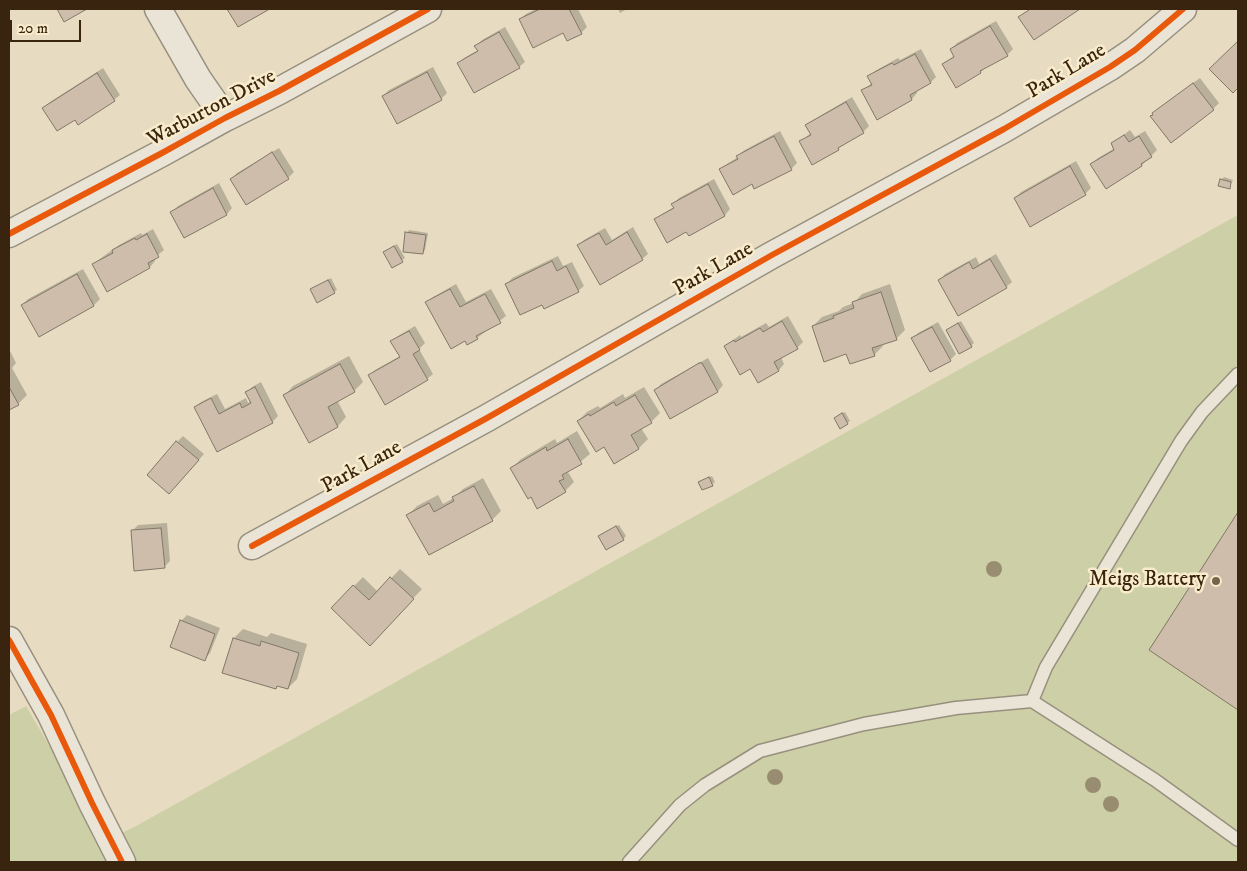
<!DOCTYPE html>
<style>
body{margin:0}
#map{position:relative;width:1247px;height:871px;overflow:hidden;background:#e7dcc1;font-family:"IM FELL DW Pica",serif}
canvas{display:block}
.frame{position:absolute;inset:0;border:10px solid #39250f;pointer-events:none}
.scale{position:absolute;left:10px;top:20px;width:71px;height:22px;box-sizing:border-box;border:2px solid #39250f;border-top:0;padding-left:6px;font-size:15px;line-height:18px;white-space:nowrap;color:#39250f;-webkit-text-stroke:4px #f9eccd;paint-order:stroke}
</style>
<div id="map">
<canvas width="1247" height="871"></canvas>
<div class="frame"></div>
<div class="scale">20 m</div>
</div>
<script>
const ctx = document.querySelector('canvas').getContext('2d');
ctx.lineJoin = 'round';
function fillPath(path, color) {
  ctx.fillStyle = color;
  ctx.fill(path, 'evenodd');
}
function poly(rows) {
  const path = new Path2D();
  for (const r of rows) {
    path.moveTo(r[0], r[1]);
    for (let i = 2; i < r.length; i += 2) path.lineTo(r[i], r[i + 1]);
  }
  return path;
}
function strokePath(path, color, width, dash) {
  ctx.strokeStyle = color;
  ctx.lineWidth = width;
  ctx.lineCap = dash ? 'butt' : 'round';
  ctx.setLineDash(dash || []);
  ctx.stroke(path);
}
function label(font, color, halo, rows, align = 'center') {
  ctx.font = font + ' "IM FELL DW Pica",serif';
  ctx.lineWidth = 5;
  ctx.setLineDash([]);
  ctx.textBaseline = 'middle';
  ctx.strokeStyle = halo;
  ctx.fillStyle = color;
  for (const [text, x, y, turn = 0] of rows) {
    ctx.save();
    ctx.translate(x, y);
    ctx.rotate((+turn || 0) * Math.PI / 180);
    ctx.textAlign = isNaN(turn) ? turn : align;
    if (halo) ctx.strokeText(text, 0, 0);
    ctx.fillText(text, 0, 0);
    ctx.restore();
  }
}
const green = poly([
 [1238,215,1238,862,9,862,9,715,26,706,105,841,136,826]
]);
const shadow = poly([
 [536,9,578,9,587,27,581,33,564,32,520,19,526,14],
 [618,9,627,9,620,13],
 [1030,9,1078,9,1034,38,1020,18],
 [996,21,1013,49,1007,55,987,66,981,72,956,86,943,64,955,55,951,49,957,43],
 [505,27,525,62,519,67,459,64,464,58,478,50,476,46,482,40],
 [921,49,936,77,931,82,916,90,917,93,912,99,877,118,863,90,872,83,869,77,875,71,898,58,900,60],
 [433,67,447,93,441,99,383,96,389,90],
 [103,68,120,95,114,100,76,118,44,108,50,102],
 [1200,78,1219,103,1213,109,1154,114,1159,108],
 [852,97,869,126,863,132,844,143,838,149,801,141,811,133,807,126,813,120],
 [1130,130,1135,137,1145,131,1157,150,1142,165,1106,187,1092,164,1098,158,1115,148,1112,144],
 [780,131,797,163,791,169,752,183,721,169,727,164,738,157,743,151],
 [279,148,294,172,288,178,232,179,237,173],
 [1076,161,1091,188,1085,194,1030,225,1015,198,1021,192],
 [1224,177,1233,180,1229,188,1221,180],
 [714,179,730,209,725,215,689,235,687,231,656,219,662,214,674,207,673,204,679,198],
 [219,183,232,208,227,214,185,236,172,212,178,206],
 [633,227,648,254,642,259,579,245,584,240,605,228,612,240],
 [153,229,164,250,154,258,155,261,150,267,93,264,119,245,141,233,142,235],
 [409,230,428,233,425,250,422,253,407,233],
 [397,244,405,258,393,266,385,252],
 [996,254,1012,282,1006,287,940,280,945,274,976,257,979,264],
 [558,256,563,266,572,262,584,286,578,291,542,303,507,284,512,278],
 [83,269,100,299,94,305,39,335,22,305,28,299],
 [331,278,337,290,318,301,314,287],
 [456,284,466,302,491,289,506,316,477,338,427,302,433,297],
 [890,284,905,330,897,338,882,344,883,346,874,355,847,352,813,326,822,317,839,311,843,307,854,303,862,294],
 [788,316,803,342,797,348,781,357,784,364,779,370,751,367,725,346,740,335,741,337,766,323,769,327],
 [961,321,974,343,971,346,950,328],
 [938,322,956,354,950,360,913,339,918,333],
 [415,326,425,343,419,349,433,374,427,379,369,376,375,370,400,356,392,342,398,336],
 [9,349,16,363,12,368,27,395,18,404,9,409],
 [349,356,363,382,354,391,337,400,346,417,338,426,310,441,285,395,293,386],
 [708,358,723,385,718,391,671,417,656,390,661,384],
 [261,382,278,416,272,422,218,450,195,407,201,402,217,394,225,409,246,398,248,403,251,401,246,393,252,387],
 [644,387,660,413,651,422,641,428,648,439,639,448,615,462,605,446,578,421,587,412,598,406,600,408,623,394,625,398],
 [845,412,850,421,841,427,838,415],
 [577,431,590,454,568,472,574,482,565,491,512,468,521,459,555,439,557,443],
 [183,436,204,454,175,487,177,442],
 [712,476,715,482,712,484,700,482],
 [483,478,501,511,492,520,408,515,417,506,438,495,443,504,454,498,463,489],
 [1238,514,1238,709,1150,650],
 [167,523,170,561,164,567,132,531,138,525],
 [619,525,626,536,623,539,602,534],
 [400,569,422,589,379,635,332,608,363,577,378,592],
 [187,615,220,628,210,653,205,659,181,621],
 [243,629,267,637,271,633,307,644,297,679,288,688,278,685,276,688,234,638]
]);
const building = poly([
 [57,9,87,9,64,22,57,9],
 [227,9,267,9,268,10,238,27,227,9],
 [540,9,569,9,582,34,567,41,563,33,533,48,519,19,540,9],
 [1029,9,1080,9,1034,40,1018,17,1029,10,1029,9],
 [990,26,1008,56,980,71,981,73,956,88,942,64,954,57,950,49,990,26],
 [499,32,520,68,474,93,457,63,478,51,474,46,499,32],
 [1238,41,1238,88,1233,93,1209,69,1238,41],
 [915,54,931,83,910,95,912,100,877,120,861,90,872,85,867,76,892,63,894,65,915,54],
 [427,72,442,100,397,124,382,96,427,72],
 [97,73,115,101,78,125,75,120,57,131,42,108,97,73],
 [1193,83,1214,110,1171,143,1150,116,1153,115,1152,113,1193,83],
 [846,102,864,133,838,148,839,150,812,165,799,141,811,135,805,125,846,102],
 [1124,135,1129,142,1139,136,1152,157,1141,164,1142,166,1106,189,1090,164,1114,150,1111,143,1124,135],
 [774,136,792,170,754,189,752,184,733,195,719,169,738,159,736,156,774,136],
 [272,152,289,179,246,205,230,179,272,152],
 [1070,166,1086,195,1030,227,1014,198,1070,166],
 [1220,179,1231,182,1230,189,1218,186,1220,179],
 [708,184,725,216,689,236,686,232,667,243,654,219,674,208,671,204,708,184],
 [213,188,227,215,184,238,170,212,213,188],
 [405,232,426,235,423,254,403,252,405,232],
 [627,232,643,260,600,285,577,245,599,233,606,245,627,232],
 [147,234,159,257,148,263,150,268,107,292,92,264,113,253,112,250,135,238,136,240,147,234],
 [394,246,403,262,392,268,383,252,394,246],
 [990,259,1007,288,958,316,938,280,969,262,973,269,990,259],
 [552,261,557,271,566,266,579,292,544,309,542,305,520,315,505,284,552,261],
 [77,274,94,306,39,337,21,305,77,274],
 [328,280,335,293,317,303,310,289,328,280],
 [450,289,460,307,485,294,501,323,476,336,478,339,467,345,465,341,451,349,425,302,450,289],
 [881,292,897,340,872,348,875,356,850,364,846,354,824,362,812,326,834,318,833,316,854,308,852,302,881,292],
 [782,321,798,349,774,362,779,371,758,383,750,369,740,375,724,346,734,340,735,342,760,328,763,332,782,321],
 [958,323,972,347,959,354,946,330,958,323],
 [932,327,951,361,930,372,911,338,932,327],
 [409,331,420,350,413,354,428,380,385,405,368,375,400,357,390,341,409,331],
 [699,363,702,363,718,392,670,419,654,390,699,363],
 [340,364,355,392,328,407,338,427,309,443,283,395,340,364],
 [9,387,19,405,9,410,9,387],
 [255,387,273,423,217,452,194,407,211,398,219,414,240,403,242,408,251,403,245,392,255,387],
 [635,395,652,423,631,435,639,449,614,464,604,447,596,452,577,421,589,414,590,416,614,402,616,406,635,395],
 [842,413,848,424,840,429,834,418,842,413],
 [568,439,582,464,562,475,564,479,559,481,566,492,537,509,531,497,528,499,510,468,546,447,547,451,568,439],
 [176,441,199,460,169,494,147,475,176,441],
 [709,477,713,486,702,490,698,482,709,477],
 [474,486,493,521,429,555,406,515,429,503,434,512,454,501,452,497,474,486],
 [1238,512,1238,710,1149,650,1238,512],
 [616,526,624,540,606,550,598,536,616,526],
 [161,528,165,568,134,571,131,530,161,528],
 [390,577,414,599,370,646,331,608,353,585,369,600,390,577],
 [180,620,215,634,205,661,170,647,180,620],
 [233,638,260,646,261,641,299,653,288,689,277,686,276,689,222,673,233,638]
]);
const lane = poly([
 [1032,701,1046,667,1181,441,1202,412,1238,374],
 [629,862,680,805,705,785,760,751,864,724,956,708,1032,701,1155,780,1238,840]
]);
const street = poly([
 [158,9,198,79,225,118],
 [9,234,162,153,225,118,279,91,428,9],
 [252,546,487,418,772,255,1004,129,1110,67,1135,50,1183,9],
 [9,640,51,715,92,803,122,862]
]);
const cycleway = poly([
 [9,234,162,153,225,118,279,91,428,9],
 [252,546,487,418,772,255,1004,129,1110,67,1135,50,1183,9],
 [9,640,51,715,92,803,122,862]
]);
const trees = [
 [994,569],
 [775,777],
 [1093,785],
 [1111,804]
];
const markers = [
 [1216,581,5,"#76654d"]
];
const streetNames = [
 ["Park Lane",1067,72,-31],
 ["Warburton Drive",212,109,-28],
 ["Park Lane",714,270,-30],
 ["Park Lane",362,468,-29]
];
const poiNames = [
 ["Meigs Battery",1206,581]
];
fillPath(green, '#cdcfa6');
fillPath(shadow, '#0003');
fillPath(building, '#cfbdac');
strokePath(building, '#807767', 1);
strokePath(lane, '#98907e', 15);
strokePath(street, '#98907e', 29);
strokePath(lane, '#eae4d7', 12);
strokePath(street, '#eae4d7', 26);
strokePath(cycleway, '#e8590c', 6);
ctx.fillStyle = '#988d71';
for (const [x, y] of trees) {
  ctx.beginPath();
  ctx.arc(x, y, 8, 0, 2 * Math.PI);
  ctx.fill();
}
for (const [x, y, r, color] of markers) {
  const dot = new Path2D();
  dot.arc(x, y, r, 0, 2 * Math.PI);
  ctx.fillStyle = color;
  ctx.fill(dot);
  strokePath(dot, '#f9eccd', 2);
}
label('21px', '#39250f', '#f9eccd', streetNames);
label('21px', '#39250f', '#f9eccd', poiNames, 'right');
</script>
